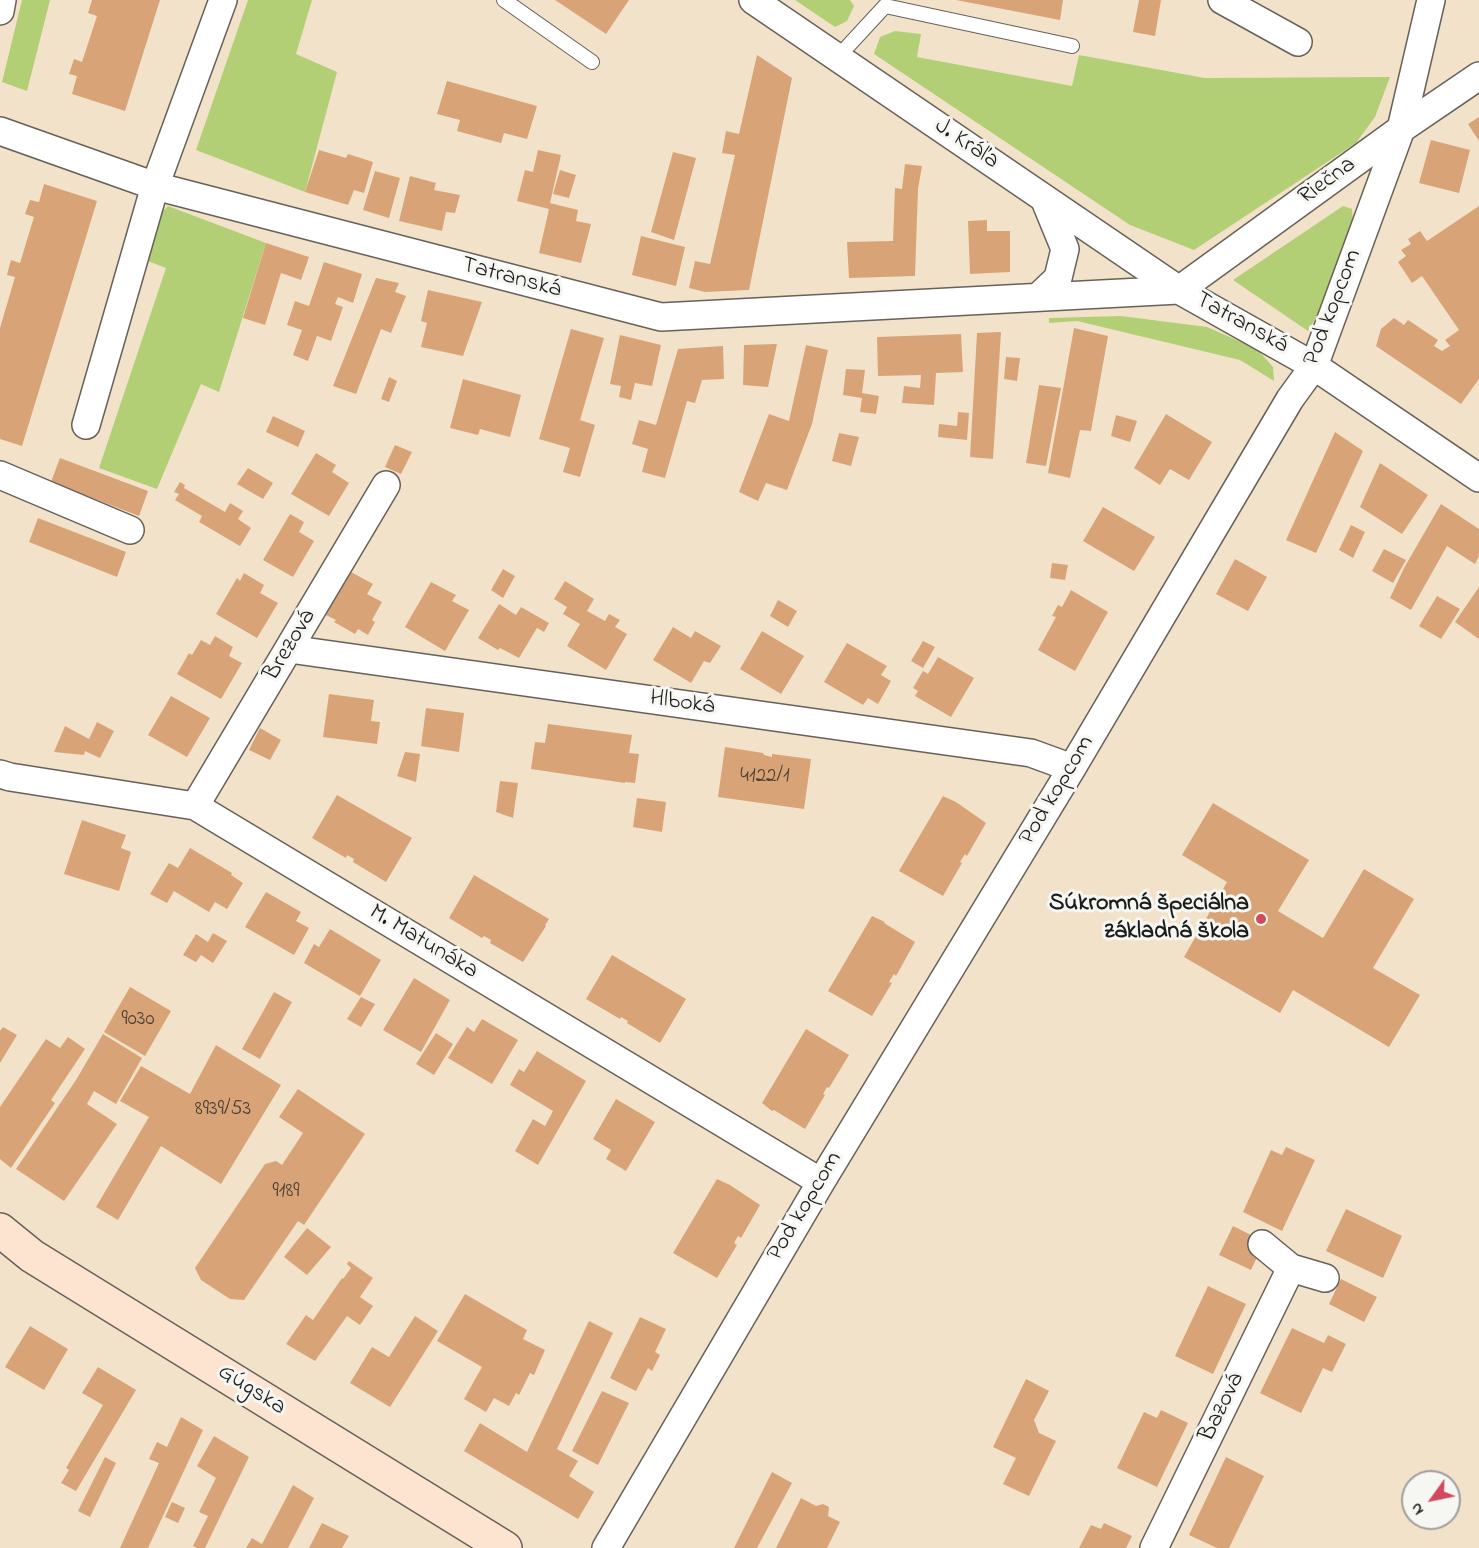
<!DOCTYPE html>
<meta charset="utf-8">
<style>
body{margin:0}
#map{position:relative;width:1479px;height:1548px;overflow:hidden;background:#f3e2ca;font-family:"Indie Flower",sans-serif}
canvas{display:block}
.north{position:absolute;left:1401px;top:1470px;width:60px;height:60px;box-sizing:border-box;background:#f6f6f2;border:2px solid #9f9f9c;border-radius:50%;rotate:237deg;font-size:16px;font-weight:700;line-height:24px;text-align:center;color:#1c1c1c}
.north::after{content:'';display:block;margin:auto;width:21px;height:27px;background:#d1495b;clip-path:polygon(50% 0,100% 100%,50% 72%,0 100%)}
</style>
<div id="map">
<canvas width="1479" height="1548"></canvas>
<div class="north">N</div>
</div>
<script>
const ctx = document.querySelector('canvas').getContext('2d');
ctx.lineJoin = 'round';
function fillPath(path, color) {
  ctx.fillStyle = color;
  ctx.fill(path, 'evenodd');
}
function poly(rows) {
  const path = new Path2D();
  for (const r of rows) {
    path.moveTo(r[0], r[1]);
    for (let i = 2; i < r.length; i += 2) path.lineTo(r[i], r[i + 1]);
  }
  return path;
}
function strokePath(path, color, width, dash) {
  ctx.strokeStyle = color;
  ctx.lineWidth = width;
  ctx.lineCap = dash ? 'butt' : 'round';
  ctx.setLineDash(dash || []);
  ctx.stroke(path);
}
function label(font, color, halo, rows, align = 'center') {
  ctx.font = font + ' "Indie Flower",sans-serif';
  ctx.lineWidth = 6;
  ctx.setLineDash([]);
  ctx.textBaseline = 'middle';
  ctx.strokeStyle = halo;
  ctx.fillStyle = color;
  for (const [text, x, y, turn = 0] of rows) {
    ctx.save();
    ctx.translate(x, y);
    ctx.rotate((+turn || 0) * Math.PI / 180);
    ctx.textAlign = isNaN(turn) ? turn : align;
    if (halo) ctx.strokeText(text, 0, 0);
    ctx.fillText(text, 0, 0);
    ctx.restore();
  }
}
const green = poly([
 [22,0,50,0,27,91,2,82],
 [248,0,312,0,296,54,337,72,305,192,196,150],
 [795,0,850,0,854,6,847,21,835,27],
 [895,31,921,34,917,57,1072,86,1079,55,1205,78,1390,77,1375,117,1356,143,1194,250,1130,225,874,54,880,37],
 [168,206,266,243,219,392,201,384,157,489,99,468,166,268,145,260,157,217],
 [1343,206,1352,209,1353,222,1324,304,1308,331,1233,280],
 [1121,316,1207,327,1257,349,1273,367,1274,381,1240,360,1077,321,1049,323,1049,318]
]);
const building = poly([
 [92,0,160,0,125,111,72,94,77,76,69,74,74,59,82,62,97,16,88,13],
 [555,0,629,0,606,34],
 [956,0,1063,0,1060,20],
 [1139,0,1161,0,1155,36,1133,32],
 [757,55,792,78,749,290,705,292,689,288,695,261,710,264,735,155,722,153,726,131,739,134],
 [447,81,537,106,527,139,504,133,501,143,457,131,460,120,437,114],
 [1479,117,1479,141,1468,124],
 [1431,140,1470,150,1459,193,1419,183],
 [319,150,346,158,348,154,373,162,364,193,354,190,348,205,305,192],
 [538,150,561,155,550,203,578,210,576,221,591,224,581,263,539,253,549,209,517,201,525,170,533,172],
 [673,152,696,158,674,240,651,232],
 [905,164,922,166,918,189,915,276,849,278,847,242,893,241,895,188,902,189],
 [560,170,576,175,569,198,553,194],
 [375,171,400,178,389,218,363,210],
 [410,176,436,183,434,190,460,195,455,213,446,212,442,231,399,221],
 [44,184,97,201,22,446,0,439,0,328,15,277,7,275,9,267,11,260,20,263,34,217,25,214,30,200,39,202],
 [1479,206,1479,379,1461,404,1376,346,1381,329,1394,318,1404,325,1408,320,1438,340,1434,346,1442,351,1450,346,1445,340,1459,330,1422,276,1412,283,1398,262,1406,256,1401,250,1411,244,1408,239,1420,231,1427,241],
 [987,220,987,231,1010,231,1010,272,970,274,968,221],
 [641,236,685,247,676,286,632,275],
 [266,243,309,257,301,280,281,273,265,325,243,318],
 [324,262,362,274,353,303,338,297,335,304,343,307,331,341,317,336,308,361,293,355,302,330,287,325,295,301,309,306],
 [376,278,399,283,395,292,406,296,391,333,381,329,356,394,333,386],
 [428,290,482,302,463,356,421,347,427,323,421,321],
 [1074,328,1108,336,1091,431,1080,430,1070,478,1048,473],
 [571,329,604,338,580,420,595,425,580,477,563,472,570,448,539,439],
 [1001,332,993,459,970,457,977,333],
 [961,334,963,372,936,373,934,405,902,403,904,386,920,388,921,375,878,376,877,337],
 [620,335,661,345,652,386,635,383,631,400,619,397,621,386,610,384],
 [777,344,768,387,743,385,744,345],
 [806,345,828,350,812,424,787,490,766,483,758,501,739,492,769,414,789,421],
 [723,346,724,379,702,380,695,403,687,401,665,478,642,472,648,449,632,444,639,420,656,425,678,349],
 [1006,357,1020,358,1017,381,1004,379],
 [846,369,865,370,862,393,879,396,876,414,860,412,862,398,843,395],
 [389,377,397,381,389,402,381,399],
 [463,379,521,395,510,437,480,429,478,435,450,428],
 [1039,385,1061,388,1046,466,1026,463],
 [958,412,969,413,967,440,938,437,939,424,957,426],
 [1166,414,1212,442,1189,480,1170,469,1160,485,1134,468],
 [1116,415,1137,421,1130,442,1111,436],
 [273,416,305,431,298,447,266,432],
 [1335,432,1363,451,1316,553,1286,540],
 [839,433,859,437,851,466,832,461],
 [395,445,412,452,401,474,385,467],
 [316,453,336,465,332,472,349,483,329,516,291,494],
 [60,458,148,491,139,516,51,482],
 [1380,463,1428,495,1402,534,1360,507],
 [248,468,273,483,263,499,237,484],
 [180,482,185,485,184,488,225,512,230,503,243,511,238,519,251,528,240,546,199,522,202,516,175,500,179,494,174,492],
 [1441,504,1479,529,1479,556,1475,564,1447,546,1411,610,1390,598,1404,568],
 [1103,507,1155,537,1134,571,1083,541],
 [290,514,304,522,299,532,314,541,293,577,263,560],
 [38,518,126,552,117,577,29,542],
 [1351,525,1365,532,1353,558,1339,550],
 [1384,549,1406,560,1393,583,1372,571],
 [1235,559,1267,577,1248,611,1216,594],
 [1052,563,1068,565,1065,580,1050,578],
 [503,569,515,576,503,598,491,590],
 [351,572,373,584,367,594,382,602,372,620,375,622,368,635,358,629,355,634,334,622,336,620,326,615],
 [244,573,264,585,260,593,278,603,257,638,216,614,237,578,240,581],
 [565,581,594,599,587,611,605,621,609,614,620,620,615,627,627,634,606,670,567,646,580,624,563,614,567,607,554,599],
 [431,582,456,595,452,601,469,610,445,651,405,627],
 [1479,587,1479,639,1455,622],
 [1071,590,1108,612,1075,671,1038,650,1056,617,1052,616,1058,605,1062,607],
 [1437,596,1460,609,1441,639,1419,626],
 [778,600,797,611,788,627,770,616],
 [499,604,516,615,521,607,549,623,544,632,537,628,519,658,500,648,498,650,478,638],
 [673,627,691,638,695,631,721,646,710,663,704,661,691,683,653,660],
 [762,631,804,656,781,694,740,669],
 [215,636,233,647,229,656,242,663,221,699,177,674,189,653,192,655,201,640,210,645],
 [923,641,935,647,923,668,911,661],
 [847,643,887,666,881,675,891,681,878,704,868,698,863,705,824,682],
 [938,657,974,678,951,717,915,696,918,691,913,688,923,671,928,674],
 [329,694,374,700,371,721,380,722,377,744,323,737],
 [171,696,210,718,187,757,148,735],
 [426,708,464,713,459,752,421,746],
 [97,722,114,731,100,758,85,751,84,755,54,752,65,726,89,739],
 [548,724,632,735,629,753,639,754,635,783,625,782,625,783,531,769,535,742,545,743],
 [260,728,281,740,270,760,249,750],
 [725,747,763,753,764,755,772,757,772,754,811,759,804,809,718,797],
 [405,752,420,754,416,782,397,776],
 [500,781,518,783,513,818,496,812],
 [337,795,412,838,386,882,353,862,354,859,347,855,346,858,312,838],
 [943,796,956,802,986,823,967,856,965,854,960,862,962,863,943,896,899,871],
 [637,798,666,802,662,832,633,827],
 [1213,803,1309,860,1278,911,1323,938,1364,869,1414,899,1373,968,1420,995,1389,1047,1293,990,1280,1013,1184,957,1227,882,1182,855],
 [82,820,126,835,121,848,131,852,119,891,64,874],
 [190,848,232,873,231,875,243,883,227,909,215,902,209,912,174,891,167,903,150,894,169,863,178,868],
 [474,875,549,919,545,925,546,926,523,962,490,943,491,940,484,936,482,938,449,918],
 [266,892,301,912,296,921,309,928,294,955,245,927],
 [872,916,885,922,884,923,915,942,896,976,894,974,889,982,892,983,872,1016,828,991],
 [330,929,381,960,360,996,304,963,314,944,319,947],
 [213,933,227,941,213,963,201,955,196,962,183,955,196,934,208,942],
 [612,955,686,999,660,1043,627,1023,628,1021,621,1017,620,1019,586,999],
 [414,978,450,1000,421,1052,383,1030],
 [130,987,171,1011,145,1056,104,1032],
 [274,992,292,1002,260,1059,242,1049],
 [361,997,375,1004,361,1027,347,1019],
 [482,1019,518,1040,492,1084,448,1058,467,1027,474,1032],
 [3,1027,17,1035,0,1063,0,1031],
 [806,1029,849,1055,829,1088,827,1087,823,1094,825,1095,805,1129,774,1110,772,1111,762,1103],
 [436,1033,453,1044,434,1075,416,1064],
 [103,1034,142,1058,116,1104,94,1091,87,1104,117,1124,64,1201,16,1169,76,1080],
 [68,1037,85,1049,51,1100,55,1103,11,1168,0,1159,0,1107,46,1039,60,1048],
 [216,1045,281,1085,221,1184,161,1146,118,1220,96,1207,149,1117,120,1101,141,1066,190,1094],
 [537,1051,586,1081,538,1165,515,1151,533,1119,545,1126,553,1111,510,1085,519,1069,524,1072],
 [298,1089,365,1134,304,1225,298,1221,244,1300,230,1299,201,1280,195,1268,265,1164,276,1161,282,1165,303,1133,279,1117],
 [616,1099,655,1122,626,1171,606,1159,611,1150,593,1139],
 [1286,1147,1315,1160,1282,1231,1243,1212,1271,1150,1282,1155],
 [717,1179,730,1185,760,1205,741,1238,738,1236,734,1243,737,1245,717,1278,673,1253],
 [1346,1209,1402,1236,1383,1278,1326,1251],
 [1233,1226,1255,1237,1259,1253,1251,1270,1219,1255],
 [307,1228,331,1247,307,1275,284,1257],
 [349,1261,373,1278,360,1297,373,1306,360,1325,347,1316,315,1361,286,1344,306,1315,313,1320,342,1278,343,1279,351,1268,347,1264],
 [1341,1279,1377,1297,1364,1322,1329,1304],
 [1208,1286,1246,1304,1213,1374,1175,1356],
 [465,1294,527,1330,523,1339,545,1350,534,1375,530,1373,519,1395,516,1393,509,1406,494,1398,486,1412,464,1399,482,1367,437,1341],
 [415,1316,438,1331,390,1407,350,1383,372,1347,389,1357],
 [640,1317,666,1329,655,1352,660,1355,652,1371,648,1368,636,1391,610,1378],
 [589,1321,613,1333,557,1449,578,1461,569,1476,594,1492,578,1519,464,1451,480,1423,527,1452],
 [30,1326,68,1349,44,1390,5,1367],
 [1292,1328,1324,1343,1328,1335,1346,1344,1332,1372,1323,1368,1301,1413,1260,1393],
 [98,1367,136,1390,76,1491,61,1483,69,1470,66,1468,103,1405,82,1393],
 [1026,1379,1049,1391,1034,1420,1039,1433,1056,1441,1029,1496,1003,1484,1016,1458,993,1447],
 [602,1391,629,1403,598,1465,572,1451],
 [1161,1410,1188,1423,1157,1487,1117,1468,1144,1412,1157,1418],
 [181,1417,203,1430,148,1548,120,1548,159,1463,149,1459,157,1442,167,1447],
 [214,1436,249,1457,205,1548,197,1548,193,1546,208,1516,199,1512,216,1478,197,1466],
 [105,1457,116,1463,90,1517,78,1511],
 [1226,1457,1264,1476,1229,1548,1217,1548,1189,1535],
 [772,1472,792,1483,757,1548,734,1548],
 [293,1485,314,1498,288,1548,246,1548,252,1538,262,1544],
 [801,1498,816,1506,823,1504,829,1507,828,1516,840,1522,827,1548,776,1548],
 [172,1502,185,1508,178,1523,165,1517],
 [322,1523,349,1536,342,1548,309,1548],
 [1104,1523,1132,1536,1126,1548,1079,1548,1091,1525,1101,1529]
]);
const service = poly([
 [504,0,592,62],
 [837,58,885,6,1072,46]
]);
const minor = poly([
 [753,0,1179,290,1314,366,1479,478],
 [1222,0,1298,42],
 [0,11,2,0],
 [0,131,155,186,661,317,1179,290],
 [1179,290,1401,129,1479,76],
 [1038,297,1058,278,1065,249,1044,198],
 [86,425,155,186,223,0],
 [0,475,130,530],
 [289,649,1031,753,1072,768],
 [0,774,10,777,195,806,821,1182],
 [195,806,386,485],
 [1262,1244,1291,1268,1325,1278],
 [606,1548,821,1182,1072,768,1290,399,1314,366,1401,129,1431,0],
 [1154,1548,1291,1268]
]);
const secondary = poly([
 [0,1230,32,1256,505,1548]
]);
const markers = [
 [1261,919,6,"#d1495b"]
];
const numberNames = [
 ["4122/1",765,778],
 ["9030",138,1021],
 ["8939/53",223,1111],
 ["9189",286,1193]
];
const streetNames = [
 ["J. Kráľa",966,145,34],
 ["Riečna",1328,182,-36],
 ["Tatranská",511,279,15],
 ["Pod kopcom",1334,308,-69],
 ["Tatranská",1241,324,29],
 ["Brezová",291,646,-59],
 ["Hlboká",682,704,8],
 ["Pod kopcom",1058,791,-59],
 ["M. Matunáka",423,943,31],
 ["Pod kopcom",806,1207,-59],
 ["Gúgska",251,1391,32],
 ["Bazová",1223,1408,-64]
];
const poiNames = [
 ["Súkromná špeciálna",1249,905],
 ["základná škola",1249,933]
];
fillPath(green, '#b3cf75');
fillPath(building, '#d8a477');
strokePath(service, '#676159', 16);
strokePath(minor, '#676159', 30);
strokePath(secondary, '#676159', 36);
strokePath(service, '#fff', 14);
strokePath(minor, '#fff', 27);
strokePath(secondary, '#fde4d1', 33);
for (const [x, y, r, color] of markers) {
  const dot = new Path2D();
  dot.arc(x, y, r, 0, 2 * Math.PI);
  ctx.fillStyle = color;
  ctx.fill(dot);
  strokePath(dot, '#f6f6f2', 2);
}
label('21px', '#4b3e33', null, numberNames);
label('24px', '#1c1c1c', '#f6f6f2', streetNames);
label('bold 24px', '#1c1c1c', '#f6f6f2', poiNames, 'right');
</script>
